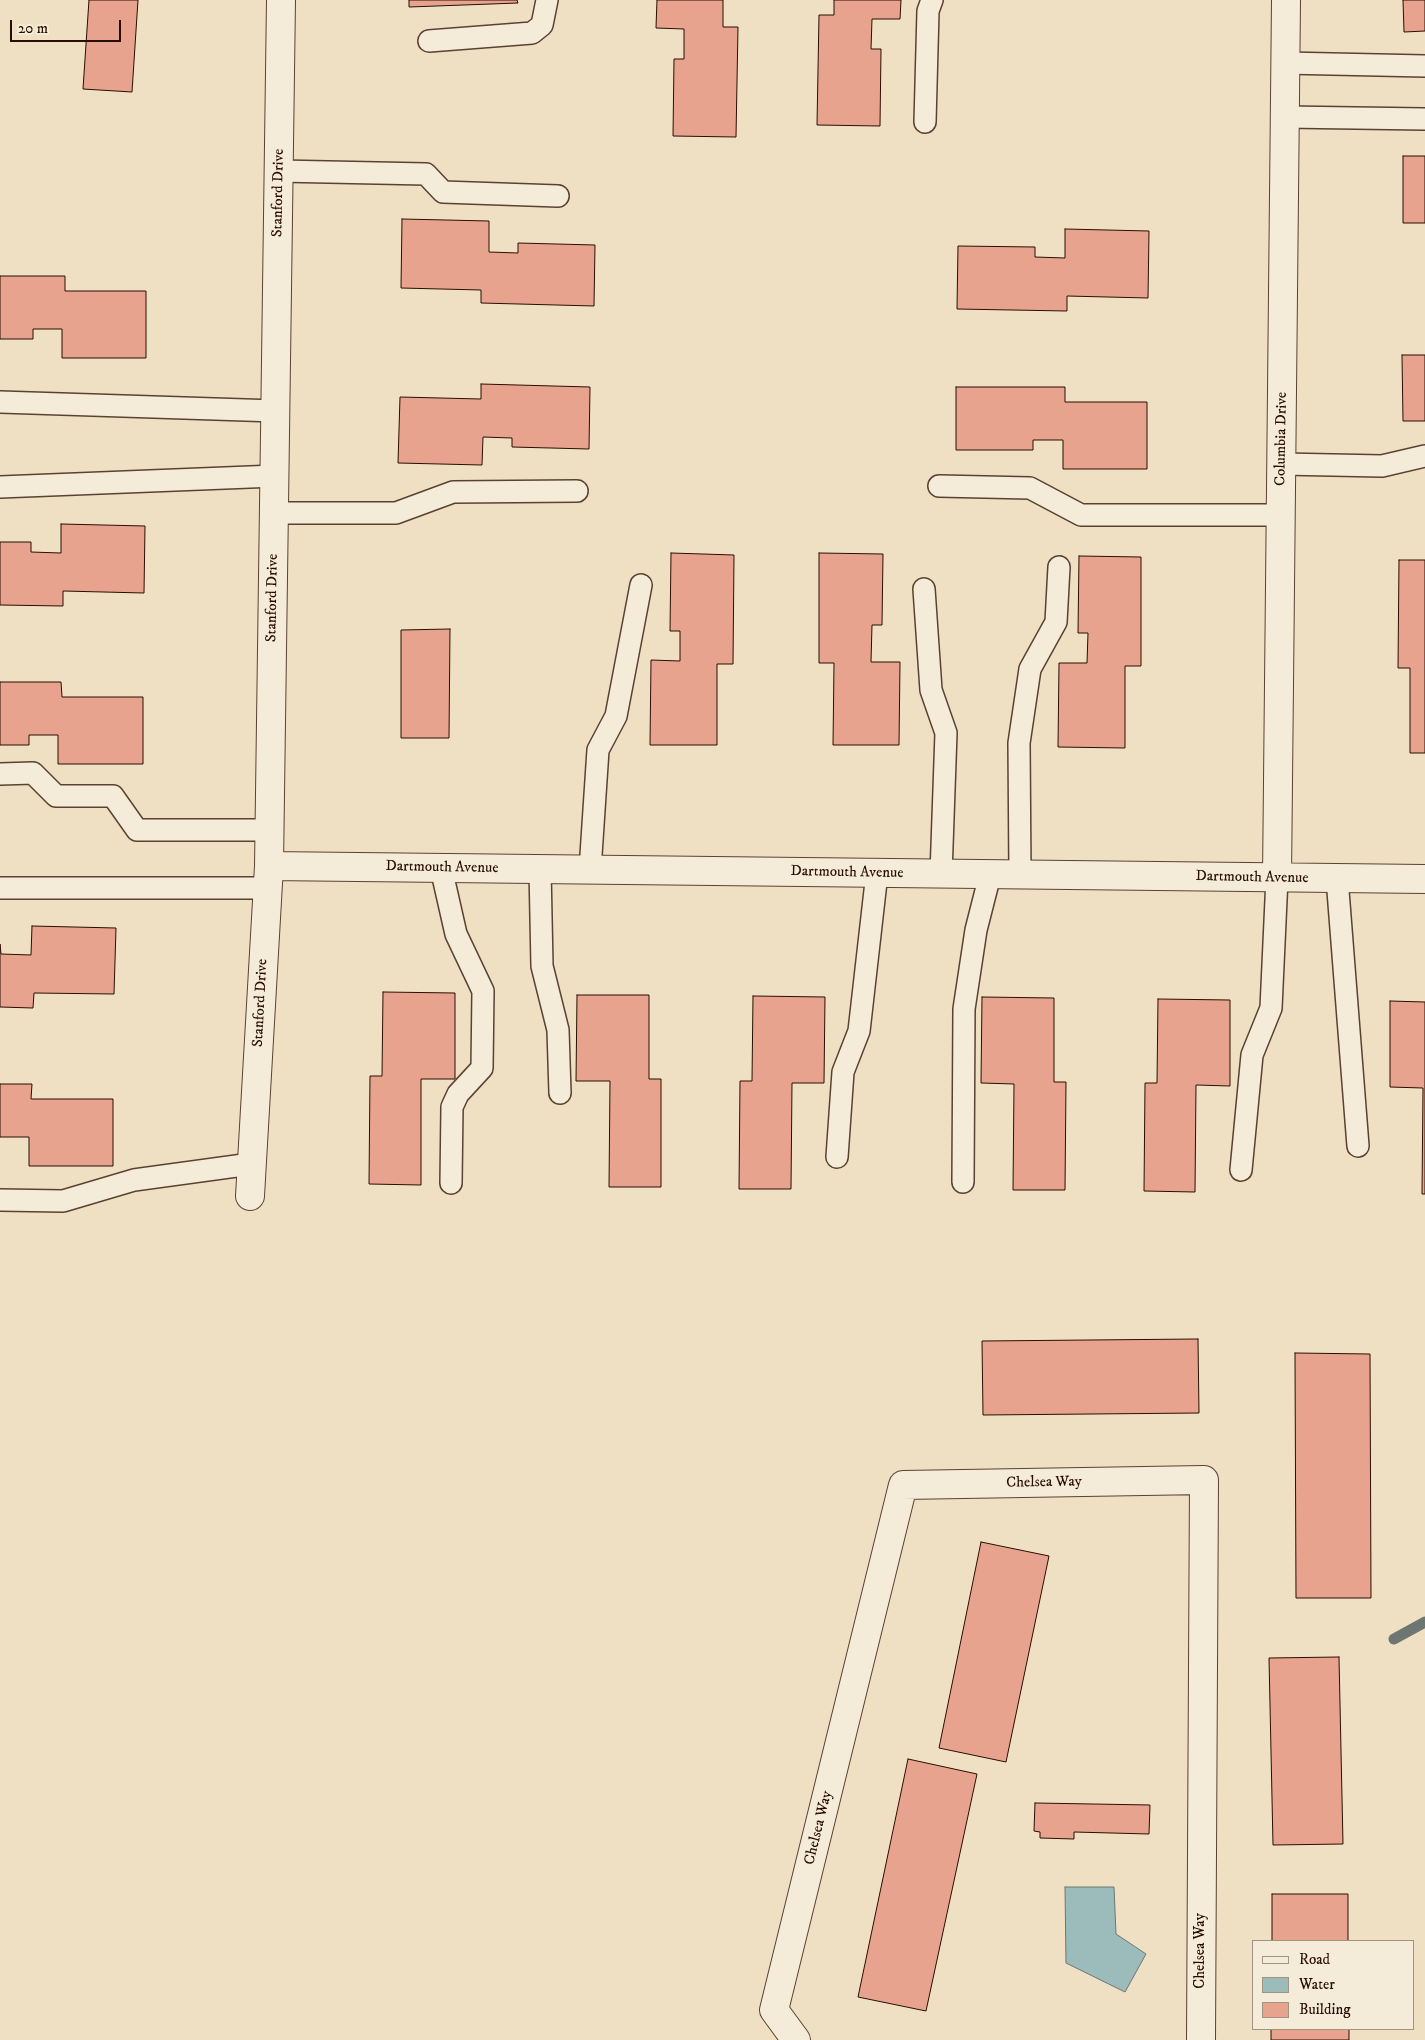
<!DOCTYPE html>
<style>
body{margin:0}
#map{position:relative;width:1425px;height:2040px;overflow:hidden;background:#efe0c4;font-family:"IM FELL DW Pica",serif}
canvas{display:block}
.legend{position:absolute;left:1252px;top:1940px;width:162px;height:90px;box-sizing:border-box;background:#f5ebd9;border:1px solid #a39382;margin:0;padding:6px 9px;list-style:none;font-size:15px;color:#290e00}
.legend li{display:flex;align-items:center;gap:10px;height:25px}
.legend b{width:25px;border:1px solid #a39382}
.scale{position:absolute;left:10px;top:20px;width:111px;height:22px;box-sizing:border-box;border:2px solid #290e00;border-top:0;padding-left:6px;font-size:15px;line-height:18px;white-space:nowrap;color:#290e00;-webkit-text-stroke:4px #f5ebd9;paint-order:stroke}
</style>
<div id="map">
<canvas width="1425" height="2040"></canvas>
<ul class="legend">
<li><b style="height:6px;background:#f5ebd9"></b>Road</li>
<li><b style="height:14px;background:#9bbcba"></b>Water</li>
<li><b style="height:14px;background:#e8a38f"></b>Building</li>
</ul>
<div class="scale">20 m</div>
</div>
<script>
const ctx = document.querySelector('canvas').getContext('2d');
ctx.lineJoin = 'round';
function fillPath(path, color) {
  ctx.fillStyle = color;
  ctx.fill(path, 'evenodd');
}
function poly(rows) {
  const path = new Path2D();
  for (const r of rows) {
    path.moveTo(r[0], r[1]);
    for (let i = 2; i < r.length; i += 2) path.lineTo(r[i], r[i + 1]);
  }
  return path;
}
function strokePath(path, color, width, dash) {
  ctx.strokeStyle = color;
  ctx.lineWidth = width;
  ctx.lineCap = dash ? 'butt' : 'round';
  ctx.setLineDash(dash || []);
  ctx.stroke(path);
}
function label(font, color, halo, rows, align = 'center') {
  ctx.font = font + ' "IM FELL DW Pica",serif';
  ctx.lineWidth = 4;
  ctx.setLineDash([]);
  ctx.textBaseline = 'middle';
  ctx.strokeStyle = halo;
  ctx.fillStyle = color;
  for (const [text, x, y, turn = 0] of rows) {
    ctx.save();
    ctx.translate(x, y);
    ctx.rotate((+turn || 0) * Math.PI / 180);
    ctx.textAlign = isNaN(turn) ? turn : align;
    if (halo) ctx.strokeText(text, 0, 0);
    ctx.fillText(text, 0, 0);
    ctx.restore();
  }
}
const water = poly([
 [1065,1887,1114,1887,1116,1934,1146,1954,1125,1992,1066,1963,1065,1887]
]);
const stream = poly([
 [1394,1639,1425,1622]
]);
const building = poly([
 [89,0,138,0,132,92,83,89,89,0],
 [409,0,517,0,518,3,409,7,409,0],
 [657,0,723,0,723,27,738,27,736,137,673,136,674,59,684,59,684,29,656,28,657,0],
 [834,0,901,0,900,19,872,19,871,49,881,49,880,126,817,125,819,15,834,15,834,0],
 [1403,0,1425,0,1425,31,1404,32,1403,0],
 [1403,156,1425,156,1425,223,1403,223,1403,156],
 [402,219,489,221,489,252,518,253,518,243,595,245,594,306,481,303,481,290,401,288,402,219],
 [1065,229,1149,231,1148,298,1067,296,1067,311,957,309,958,246,1035,247,1035,257,1065,258,1065,229],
 [0,276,65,276,65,291,146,291,146,358,62,358,62,329,33,329,33,339,0,339,0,276],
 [1402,355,1425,355,1425,421,1403,421,1402,355],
 [481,384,590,387,589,449,512,447,512,438,483,437,482,465,398,463,400,397,481,399,481,384],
 [956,387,1065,387,1065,402,1147,402,1147,469,1063,469,1063,440,1033,440,1033,450,956,450,956,387],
 [61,524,145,526,144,593,63,591,63,606,0,605,0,542,31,542,31,552,61,553,61,524],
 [671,553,734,555,733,664,717,664,717,745,650,745,651,660,680,661,680,631,670,631,671,553],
 [819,553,883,554,882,625,872,625,871,662,900,662,899,745,833,745,834,663,819,663,819,553],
 [1079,556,1141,557,1141,666,1125,666,1125,748,1058,747,1059,663,1087,663,1088,633,1078,633,1079,556],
 [1399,560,1425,560,1425,753,1410,753,1410,668,1398,668,1399,560],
 [450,629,449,738,401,738,401,630,450,629],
 [0,682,61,682,62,697,143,697,143,764,58,764,58,735,29,735,29,745,0,745,0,682],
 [32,926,116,928,114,994,34,993,33,1008,0,1007,0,944,1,954,31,955,32,926],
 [383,992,455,993,455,1079,421,1079,421,1185,369,1184,370,1076,382,1076,383,992],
 [577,995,649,995,649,1079,661,1079,661,1187,609,1187,610,1081,576,1081,577,995],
 [753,996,825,997,824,1083,792,1083,791,1189,739,1189,740,1081,752,1081,753,996],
 [982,997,1054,998,1054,1082,1066,1082,1065,1190,1013,1190,1014,1084,981,1083,982,997],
 [1158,999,1230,1000,1230,1086,1196,1085,1195,1192,1144,1191,1145,1083,1157,1083,1158,999],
 [1390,1001,1425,1002,1425,1194,1422,1194,1423,1088,1390,1087,1390,1001],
 [0,1084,32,1084,31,1099,113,1099,113,1166,29,1166,29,1137,0,1137,0,1084],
 [1198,1339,1199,1413,983,1415,982,1341,1198,1339],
 [1295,1353,1370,1354,1371,1598,1296,1598,1295,1353],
 [981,1542,1049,1556,1006,1762,939,1748,981,1542],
 [1339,1657,1343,1844,1273,1845,1269,1658,1339,1657],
 [908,1759,977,1774,926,2011,858,1997,908,1759],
 [1035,1803,1150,1805,1149,1834,1074,1832,1074,1839,1040,1838,1040,1832,1034,1831,1035,1803],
 [1272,1894,1348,1894,1348,1941,1272,1941,1272,1894],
 [1271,2029,1349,2029,1349,2040,1271,2040,1271,2029]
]);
const service = poly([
 [429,41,532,33,542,25,547,0],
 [1285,63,1425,66],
 [1285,117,1425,119],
 [925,122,928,11,932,0],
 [279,171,426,174,443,192,558,196],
 [0,402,276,411],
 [1282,464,1382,466,1425,456],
 [939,486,1030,488,1081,515,1281,515],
 [0,487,275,476],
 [274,513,396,513,453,492,577,491],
 [924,589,931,690,946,733,941,874],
 [0,774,33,773,56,796,113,796,137,830,270,830],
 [441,868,456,934,483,991,482,1068,458,1094,452,1107,451,1183],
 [540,869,542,966,558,1030,560,1093],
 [590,870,598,750,616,716,641,585],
 [1020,875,1019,743,1030,669,1056,622,1059,567],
 [1337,878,1358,1146],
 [0,888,268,888],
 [837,1157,843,1072,859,1031,877,873],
 [1241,1170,1252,1055,1271,1008,1277,878],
 [963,1182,964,1009,976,930,990,875],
 [0,1200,63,1201,134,1180,251,1164]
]);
const minor = poly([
 [269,866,1425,879],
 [1277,878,1286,0],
 [250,1196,269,866,281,0],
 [796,2040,774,2010,903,1485,1204,1480,1201,2040]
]);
const streetNames = [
 ["Stanford Drive",279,193,-89],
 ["Columbia Drive",1282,439,-89],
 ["Stanford Drive",273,598,-89],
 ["Dartmouth Avenue",442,868,1],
 ["Dartmouth Avenue",847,873,1],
 ["Dartmouth Avenue",1252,878,1],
 ["Stanford Drive",261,1003,-87],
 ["Chelsea Way",1044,1483,-1],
 ["Chelsea Way",819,1828,-76],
 ["Chelsea Way",1201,1951,-90]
];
fillPath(water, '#9bbcba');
strokePath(water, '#6d7670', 1);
strokePath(stream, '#6d7670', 11);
fillPath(building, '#e8a38f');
strokePath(building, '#290e00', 1);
strokePath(service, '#5a4231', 24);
strokePath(minor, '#5a4231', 30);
strokePath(service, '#f5ebd9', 21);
strokePath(minor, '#f5ebd9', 28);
label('15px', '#290e00', '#f5ebd9', streetNames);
</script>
